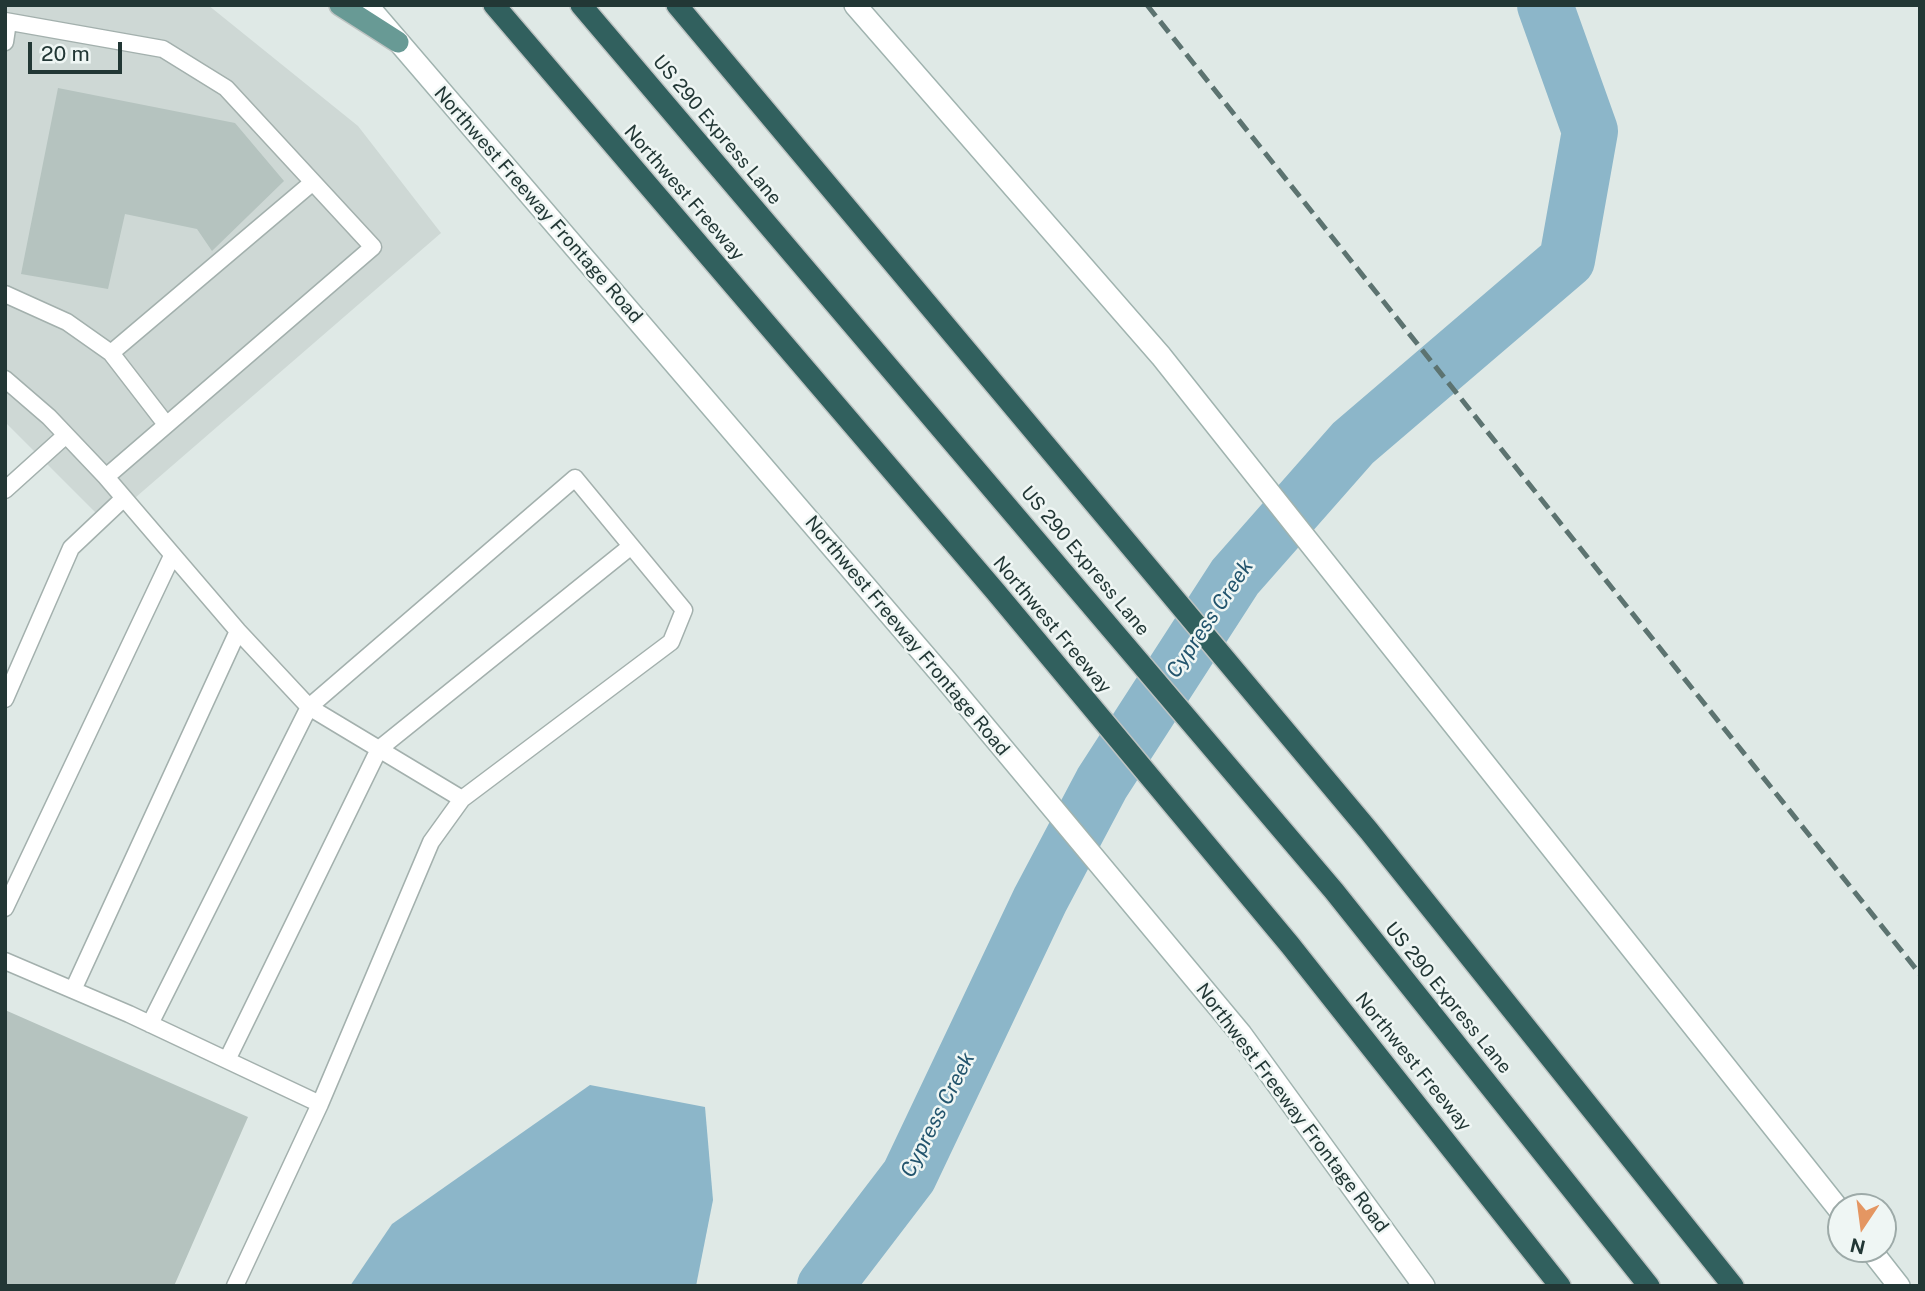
<!DOCTYPE html>
<style>
body{margin:0}
#map{position:relative;width:1925px;height:1291px;overflow:hidden;background:#dfe9e6;font-family:"Public Sans",sans-serif}
canvas{display:block}
.frame{position:absolute;inset:0;border:7px solid #223735;pointer-events:none}
.north{position:absolute;left:1827px;top:1193px;width:70px;height:70px;box-sizing:border-box;background:#eff6f4;border:2px solid #9daaa8;border-radius:50%;rotate:193deg;font-size:19px;font-weight:700;line-height:28px;text-align:center;color:#223735}
.north::after{content:'';display:block;margin:auto;width:24px;height:32px;background:#e49662;clip-path:polygon(50% 0,100% 100%,50% 72%,0 100%)}
.scale{position:absolute;left:28px;top:42px;width:94px;height:32px;box-sizing:border-box;border:4px solid #223735;border-top:0;padding-left:9px;font-size:21px;line-height:24px;white-space:nowrap;color:#223735;-webkit-text-stroke:5px #eff6f4;paint-order:stroke}
</style>
<div id="map">
<canvas width="1925" height="1291"></canvas>
<div class="frame"></div>
<div class="north">N</div>
<div class="scale">20 m</div>
</div>
<script>
const ctx = document.querySelector('canvas').getContext('2d');
ctx.lineJoin = 'round';
function fillPath(path, color) {
  ctx.fillStyle = color;
  ctx.fill(path, 'evenodd');
}
function poly(rows) {
  const path = new Path2D();
  for (const r of rows) {
    path.moveTo(r[0], r[1]);
    for (let i = 2; i < r.length; i += 2) path.lineTo(r[i], r[i + 1]);
  }
  return path;
}
function strokePath(path, color, width, dash) {
  ctx.strokeStyle = color;
  ctx.lineWidth = width;
  ctx.lineCap = dash ? 'butt' : 'round';
  ctx.setLineDash(dash || []);
  ctx.stroke(path);
}
function label(font, color, halo, rows, align = 'center') {
  ctx.font = font + ' "Public Sans",sans-serif';
  ctx.lineWidth = 5;
  ctx.setLineDash([]);
  ctx.textBaseline = 'middle';
  ctx.strokeStyle = halo;
  ctx.fillStyle = color;
  for (const [text, x, y, turn = 0] of rows) {
    ctx.save();
    ctx.translate(x, y);
    ctx.rotate((+turn || 0) * Math.PI / 180);
    ctx.textAlign = isNaN(turn) ? turn : align;
    if (halo) ctx.strokeText(text, 0, 0);
    ctx.fillText(text, 0, 0);
    ctx.restore();
  }
}
const built = poly([
 [5,5,208,5,358,126,441,233,106,523,5,422]
]);
const water = poly([
 [590,1085,705,1107,713,1200,696,1286,350,1286,392,1224]
]);
const river = poly([
 [825,1286,909,1176,1040,900,1102,783,1235,577,1353,443,1567,260,1590,131,1545,5]
]);
const building = poly([
 [58,88,235,123,284,181,212,251,197,229,125,214,108,289,21,274],
 [5,1010,248,1117,174,1286,5,1286]
]);
const service = poly([
 [5,21,163,49,226,88,373,247,106,477],
 [5,42,8,22],
 [5,294,67,322,111,353],
 [5,379,49,417,106,477,238,631,309,707,462,799],
 [165,423,111,353,313,182],
 [5,490,66,435],
 [5,699,71,548,124,498],
 [5,908,172,556],
 [5,961,129,1014,320,1104],
 [73,990,238,631],
 [150,1024,309,707,575,478,684,610,671,642,462,799,431,842,320,1104,235,1286],
 [227,1060,379,749,630,547]
]);
const secondary = poly([
 [367,5,946,680,1241,1034,1424,1286],
 [855,5,1161,356,1841,1212],
 [1870,1249,1899,1286]
]);
const primary = poly([
 [340,5,398,42]
]);
const motorway = poly([
 [494,5,995,591,1290,945,1560,1286],
 [581,5,1334,891,1649,1286],
 [677,5,1369,831,1733,1286]
]);
const rail = poly([
 [1147,5,1920,974]
]);
const streetNames = [
 ["US 290 Express Lane",717,130,50],
 ["Northwest Freeway",684,193,49],
 ["Northwest Freeway Frontage Road",538,205,49],
 ["US 290 Express Lane",1085,561,50],
 ["Northwest Freeway",1052,625,50],
 ["Northwest Freeway Frontage Road",907,636,50],
 ["US 290 Express Lane",1448,998,51],
 ["Northwest Freeway",1413,1062,51],
 ["Northwest Freeway Frontage Road",1292,1108,53]
];
const waterNames = [
 ["Cypress Creek",1210,619,-56],
 ["Cypress Creek",938,1115,-63]
];
fillPath(built, '#ced8d5');
fillPath(water, '#8cb6c9');
strokePath(river, '#8cb6c9', 56);
fillPath(building, '#b5c3bf');
strokePath(service, '#a3b0ad', 19);
strokePath(secondary, '#a0b3af', 24);
strokePath(primary, '#bdc3c2', 24);
strokePath(motorway, '#bdc3c2', 24);
strokePath(service, '#fff', 16);
strokePath(secondary, '#fff', 21);
strokePath(primary, '#689a95', 21);
strokePath(motorway, '#31605e', 21);
strokePath(rail, '#5c7370', 5, [14, 7]);
label('19px', '#223735', '#eff6f4', streetNames);
label('italic 21px', '#22546d', '#eff6f4', waterNames);
</script>
